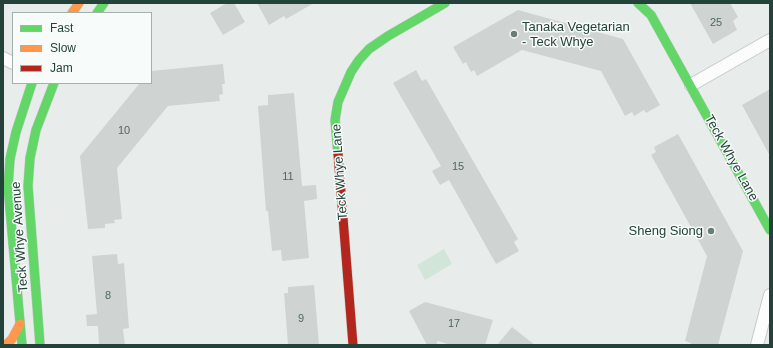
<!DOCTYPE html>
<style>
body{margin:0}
#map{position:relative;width:773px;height:348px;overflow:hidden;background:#e8edeb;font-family:Helvetica,sans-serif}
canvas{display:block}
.frame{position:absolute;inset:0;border:4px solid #24423a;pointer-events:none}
.legend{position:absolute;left:12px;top:12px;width:140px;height:72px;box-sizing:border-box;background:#f7fbf9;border:1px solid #a3b1ad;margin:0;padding:5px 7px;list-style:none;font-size:12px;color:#24423a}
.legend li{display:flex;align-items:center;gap:8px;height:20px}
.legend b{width:20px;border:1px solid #a3b1ad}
</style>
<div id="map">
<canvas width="773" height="348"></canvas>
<div class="frame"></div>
<ul class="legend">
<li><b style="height:5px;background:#63d668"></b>Fast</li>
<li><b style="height:5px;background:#ff974d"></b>Slow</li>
<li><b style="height:5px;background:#b3261e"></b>Jam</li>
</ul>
</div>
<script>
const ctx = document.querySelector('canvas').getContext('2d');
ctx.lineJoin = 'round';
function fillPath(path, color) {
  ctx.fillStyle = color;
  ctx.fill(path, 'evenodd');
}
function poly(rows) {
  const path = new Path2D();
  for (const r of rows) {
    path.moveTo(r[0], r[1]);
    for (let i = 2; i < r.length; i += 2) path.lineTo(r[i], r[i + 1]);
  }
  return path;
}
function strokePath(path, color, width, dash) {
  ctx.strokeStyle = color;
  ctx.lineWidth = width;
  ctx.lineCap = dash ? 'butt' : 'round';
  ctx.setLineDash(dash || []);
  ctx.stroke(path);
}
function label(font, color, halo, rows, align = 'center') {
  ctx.font = font + ' Helvetica,sans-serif';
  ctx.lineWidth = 3;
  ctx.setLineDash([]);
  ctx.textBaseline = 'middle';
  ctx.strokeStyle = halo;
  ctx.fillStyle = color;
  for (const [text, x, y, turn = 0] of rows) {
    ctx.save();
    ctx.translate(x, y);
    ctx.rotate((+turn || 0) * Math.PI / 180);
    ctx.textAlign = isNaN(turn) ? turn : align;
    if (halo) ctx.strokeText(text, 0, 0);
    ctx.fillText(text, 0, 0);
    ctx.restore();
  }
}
const green = poly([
 [444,249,452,264,425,280,417,265]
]);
const building = poly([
 [227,3,234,3,245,22,223,35,210,13],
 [257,3,314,3,286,19,284,16,269,25],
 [690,3,730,3,738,17,733,21,737,30,713,44],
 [518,10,623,39,660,105,646,113,644,110,634,116,632,112,625,116,601,71,522,50,477,76,474,70,471,72,466,62,463,64,453,47],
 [223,64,225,84,222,84,223,94,219,95,220,101,168,106,117,168,122,219,114,220,115,223,105,224,105,228,88,229,80,156,140,83,151,83,151,71],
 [416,70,422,81,426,79,518,239,514,242,519,251,496,264,449,180,440,185,432,171,441,166,393,83],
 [770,89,770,156,742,105],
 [294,93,302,186,316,185,317,199,304,201,309,258,282,261,281,250,272,251,268,211,266,211,258,106,268,105,268,95],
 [678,134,743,251,718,345,690,345,691,343,685,341,707,256,651,155,656,152,654,147],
 [117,254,118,264,124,263,129,328,123,329,125,345,99,345,98,326,87,326,86,315,97,314,92,256],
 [314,285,319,345,288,345,284,293,288,293,288,287],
 [425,302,493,320,485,345,451,345,438,341,436,345,427,345,409,311],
 [512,327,535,345,497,345]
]);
const street = poly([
 [3,58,13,63],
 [691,85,770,40],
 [757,345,770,295]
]);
const fast = poly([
 [638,3,651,15,770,230],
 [97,13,104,3],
 [338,154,335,120,338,102,351,72,359,60,369,49,388,36,445,3],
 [22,345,8,187,10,159,16,132,32,83],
 [40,345,28,186,30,158,36,130,54,83]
]);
const slow = poly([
 [72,13,79,3],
 [6,345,12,339,20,324]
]);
const jam = poly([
 [338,154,353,345]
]);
const markers = [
 [514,34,4,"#697e78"],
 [711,231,4,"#697e78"]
];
const numberNames = [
 ["25",716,23],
 ["10",124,131],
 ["15",458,167],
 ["11",288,177],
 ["8",108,296],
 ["9",301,319],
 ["17",454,324]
];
const poiNames = [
 ["Tanaka Vegetarian",522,27],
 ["- Teck Whye",522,42],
 ["Sheng Siong",703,231,"right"]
];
const streetNames = [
 ["Teck Whye Lane",731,158,61],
 ["Teck Whye Lane",340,172,-94],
 ["Teck Whye Avenue",20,237,-94]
];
fillPath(green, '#d1e6d8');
fillPath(building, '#cfd4d2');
strokePath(street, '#c5cac8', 14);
strokePath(fast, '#c3cbc8', 10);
strokePath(slow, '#c3cbc8', 10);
strokePath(jam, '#c3cbc8', 10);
strokePath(street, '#fcfcfc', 12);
strokePath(fast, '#63d668', 9);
strokePath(slow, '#ff974d', 9);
strokePath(jam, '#b3261e', 9);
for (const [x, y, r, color] of markers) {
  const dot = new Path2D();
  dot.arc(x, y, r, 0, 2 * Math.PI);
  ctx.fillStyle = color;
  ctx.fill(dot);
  strokePath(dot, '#f7fbf9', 1.5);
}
label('11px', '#506761', null, numberNames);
label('13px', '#24423a', '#f7fbf9', poiNames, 'left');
label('13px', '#24423a', '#f7fbf9', streetNames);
</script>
